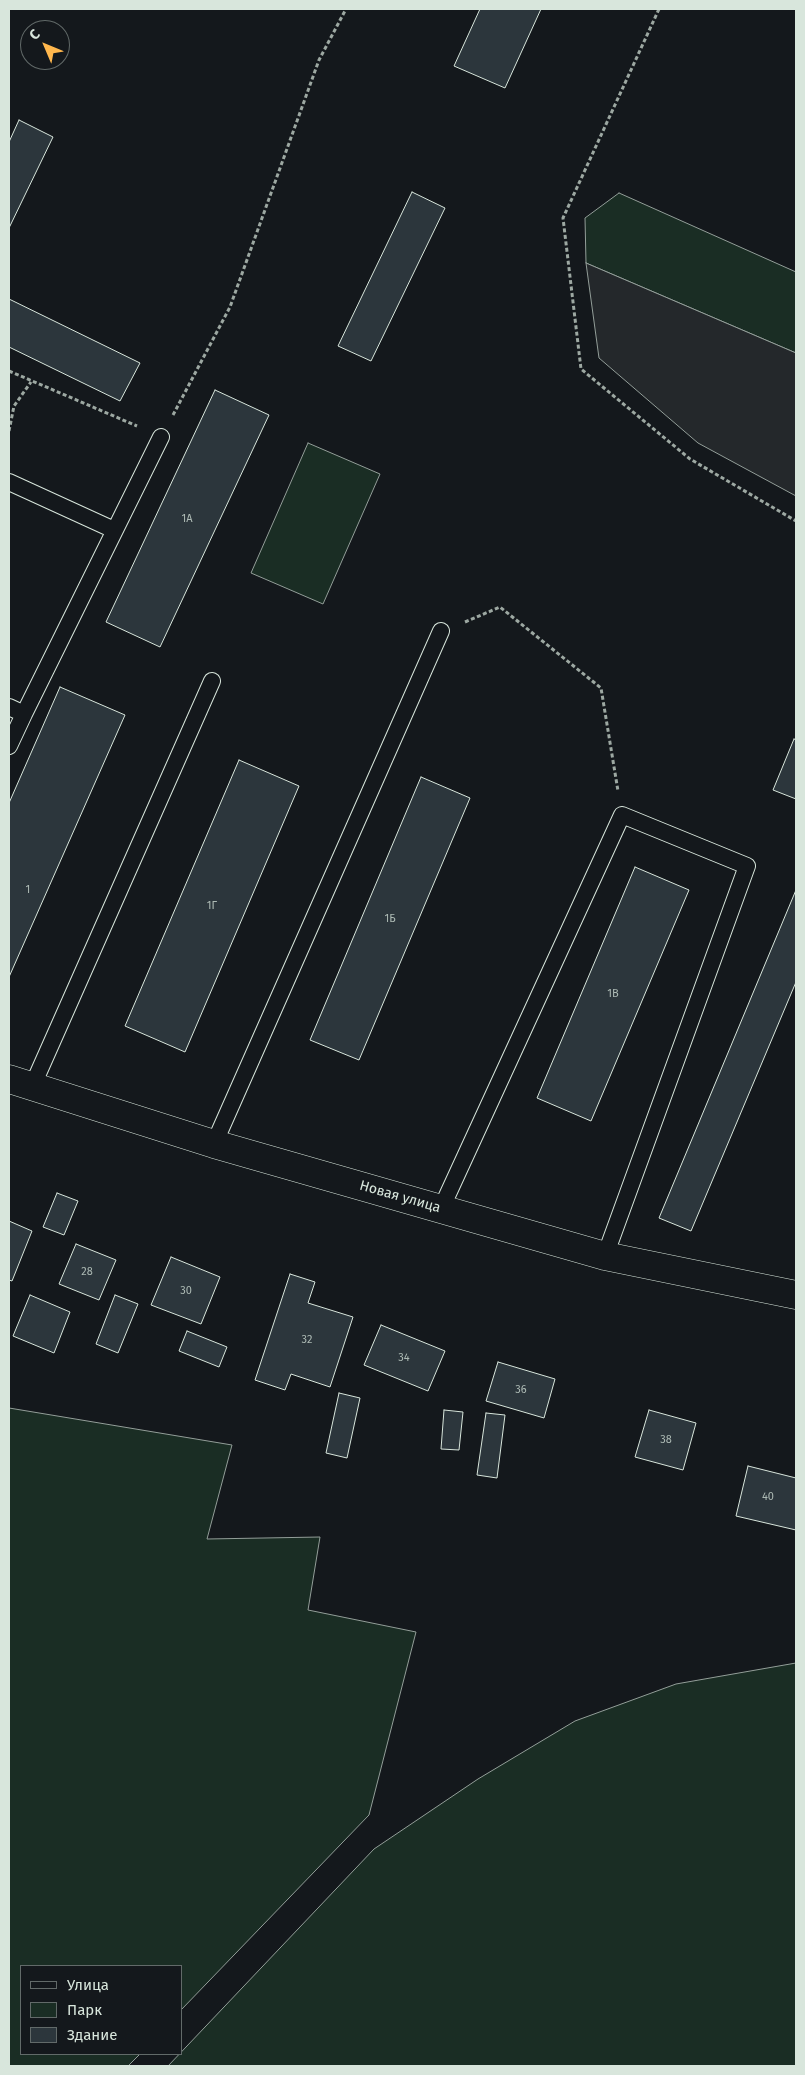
<!DOCTYPE html>
<meta charset="utf-8">
<style>
body{margin:0}
#map{position:relative;width:805px;height:2075px;overflow:hidden;background:#14181c;font-family:"Fira Sans",sans-serif}
canvas{display:block}
.frame{position:absolute;inset:0;border:10px solid #d8e6dc;pointer-events:none}
.legend{position:absolute;left:20px;top:1965px;width:162px;height:90px;box-sizing:border-box;background:#14181c;border:1px solid #626a69;margin:0;padding:6px 9px;list-style:none;font-size:15px;color:#d8e6dc}
.legend li{display:flex;align-items:center;gap:10px;height:25px}
.legend b{width:25px;border:1px solid #626a69}
.north{position:absolute;left:20px;top:20px;width:50px;height:50px;box-sizing:border-box;background:#14181c;border:1px solid #626a69;border-radius:50%;rotate:315deg;font-size:14px;font-weight:700;line-height:20px;text-align:center;color:#d8e6dc}
.north::after{content:'';display:block;margin:auto;width:18px;height:22px;background:#ffb74d;clip-path:polygon(50% 0,100% 100%,50% 72%,0 100%)}
</style>
<div id="map">
<canvas width="805" height="2075"></canvas>
<div class="frame"></div>
<ul class="legend">
<li><b style="height:6px;background:#14181c"></b>Улица</li>
<li><b style="height:14px;background:#1a2d24"></b>Парк</li>
<li><b style="height:14px;background:#2c363c"></b>Здание</li>
</ul>
<div class="north">С</div>
</div>
<script>
const ctx = document.querySelector('canvas').getContext('2d');
ctx.lineJoin = 'round';
function fillPath(path, color) {
  ctx.fillStyle = color;
  ctx.fill(path, 'evenodd');
}
function poly(rows) {
  const path = new Path2D();
  for (const r of rows) {
    path.moveTo(r[0], r[1]);
    for (let i = 2; i < r.length; i += 2) path.lineTo(r[i], r[i + 1]);
  }
  return path;
}
function strokePath(path, color, width, dash) {
  ctx.strokeStyle = color;
  ctx.lineWidth = width;
  ctx.lineCap = dash ? 'butt' : 'round';
  ctx.setLineDash(dash || []);
  ctx.stroke(path);
}
function label(font, color, halo, rows, align = 'center') {
  ctx.font = font + ' "Fira Sans",sans-serif';
  ctx.lineWidth = 4;
  ctx.setLineDash([]);
  ctx.textBaseline = 'middle';
  ctx.strokeStyle = halo;
  ctx.fillStyle = color;
  for (const [text, x, y, turn = 0] of rows) {
    ctx.save();
    ctx.translate(x, y);
    ctx.rotate((+turn || 0) * Math.PI / 180);
    ctx.textAlign = isNaN(turn) ? turn : align;
    if (halo) ctx.strokeText(text, 0, 0);
    ctx.fillText(text, 0, 0);
    ctx.restore();
  }
}
const green = poly([
 [619,193,796,272,796,353,586,263,585,218,619,193],
 [308,443,380,474,323,604,251,573,308,443],
 [9,1408,232,1445,207,1539,320,1537,308,1610,416,1632,369,1815,181,2010,181,1966,21,1966,21,2054,140,2054,128,2066,9,2066,9,1408],
 [796,1663,796,2066,168,2066,374,1849,478,1779,575,1721,676,1684,796,1663]
]);
const parking = poly([
 [586,263,796,353,796,496,698,443,599,358,586,263]
]);
const building = poly([
 [480,9,541,9,505,88,454,66,480,9],
 [19,120,53,137,9,228,9,142,19,120],
 [412,192,445,208,371,361,338,346,412,192],
 [9,299,140,363,120,401,9,347,9,299],
 [215,390,269,415,160,647,106,622,215,390],
 [60,687,125,715,9,977,9,803,60,687],
 [794,739,796,740,796,799,773,790,794,739],
 [239,760,299,786,185,1052,125,1026,239,760],
 [421,777,470,798,359,1060,310,1040,421,777],
 [635,867,689,890,591,1121,537,1098,635,867],
 [796,890,796,982,691,1231,659,1218,796,890],
 [57,1193,78,1201,64,1235,43,1227,57,1193],
 [9,1221,32,1231,12,1281,9,1280,9,1221],
 [76,1244,116,1260,99,1300,59,1284,76,1244],
 [171,1257,220,1277,201,1324,151,1305,171,1257],
 [290,1274,315,1282,308,1303,353,1317,330,1387,291,1374,285,1390,255,1380,290,1274],
 [30,1295,70,1312,54,1353,13,1336,30,1295],
 [115,1295,138,1304,118,1353,96,1344,115,1295],
 [381,1325,445,1351,428,1391,364,1365,381,1325],
 [187,1331,227,1347,219,1367,179,1351,187,1331],
 [498,1362,555,1379,544,1418,486,1401,498,1362],
 [339,1393,360,1398,347,1458,326,1453,339,1393],
 [444,1410,463,1412,459,1450,441,1449,444,1410],
 [649,1410,696,1423,683,1470,635,1457,649,1410],
 [486,1413,505,1415,497,1478,477,1475,486,1413],
 [748,1466,796,1478,796,1530,736,1516,748,1466]
]);
const path = poly([
 [659,9,563,218,581,369,690,459,796,521],
 [9,371,137,426],
 [173,415,230,307,319,60,346,9],
 [9,431,14,406,31,382],
 [465,622,500,607,601,688,618,791]
]);
const service = poly([
 [9,482,114,530],
 [9,707,24,714,9,746],
 [24,714,161,437],
 [32,1087,212,681],
 [214,1144,441,631],
 [441,1209,622,815,747,866,605,1256]
]);
const minor = poly([
 [9,1079,214,1144,605,1256,796,1295]
]);
const numberNames = [
 ["1А",187,519],
 ["1",28,890],
 ["1Г",212,906],
 ["1Б",390,919],
 ["1В",613,994],
 ["28",87,1272],
 ["30",186,1291],
 ["32",307,1340],
 ["34",404,1358],
 ["36",521,1390],
 ["38",666,1440],
 ["40",768,1497]
];
const streetNames = [
 ["Новая улица",400,1197,16]
];
fillPath(green, '#1a2d24');
strokePath(green, '#939e99', 1);
fillPath(parking, '#24282b');
strokePath(parking, '#939e99', 1);
fillPath(building, '#2c363c');
strokePath(building, '#d8e6dc', 1);
strokePath(service, '#d8e6dc', 18);
strokePath(minor, '#d8e6dc', 29);
strokePath(path, '#9da8a2', 3, [4, 2.5]);
strokePath(service, '#14181c', 16);
strokePath(minor, '#14181c', 28);
label('11px', '#adbab4', null, numberNames);
label('14px', '#d8e6dc', '#14181c', streetNames);
</script>
